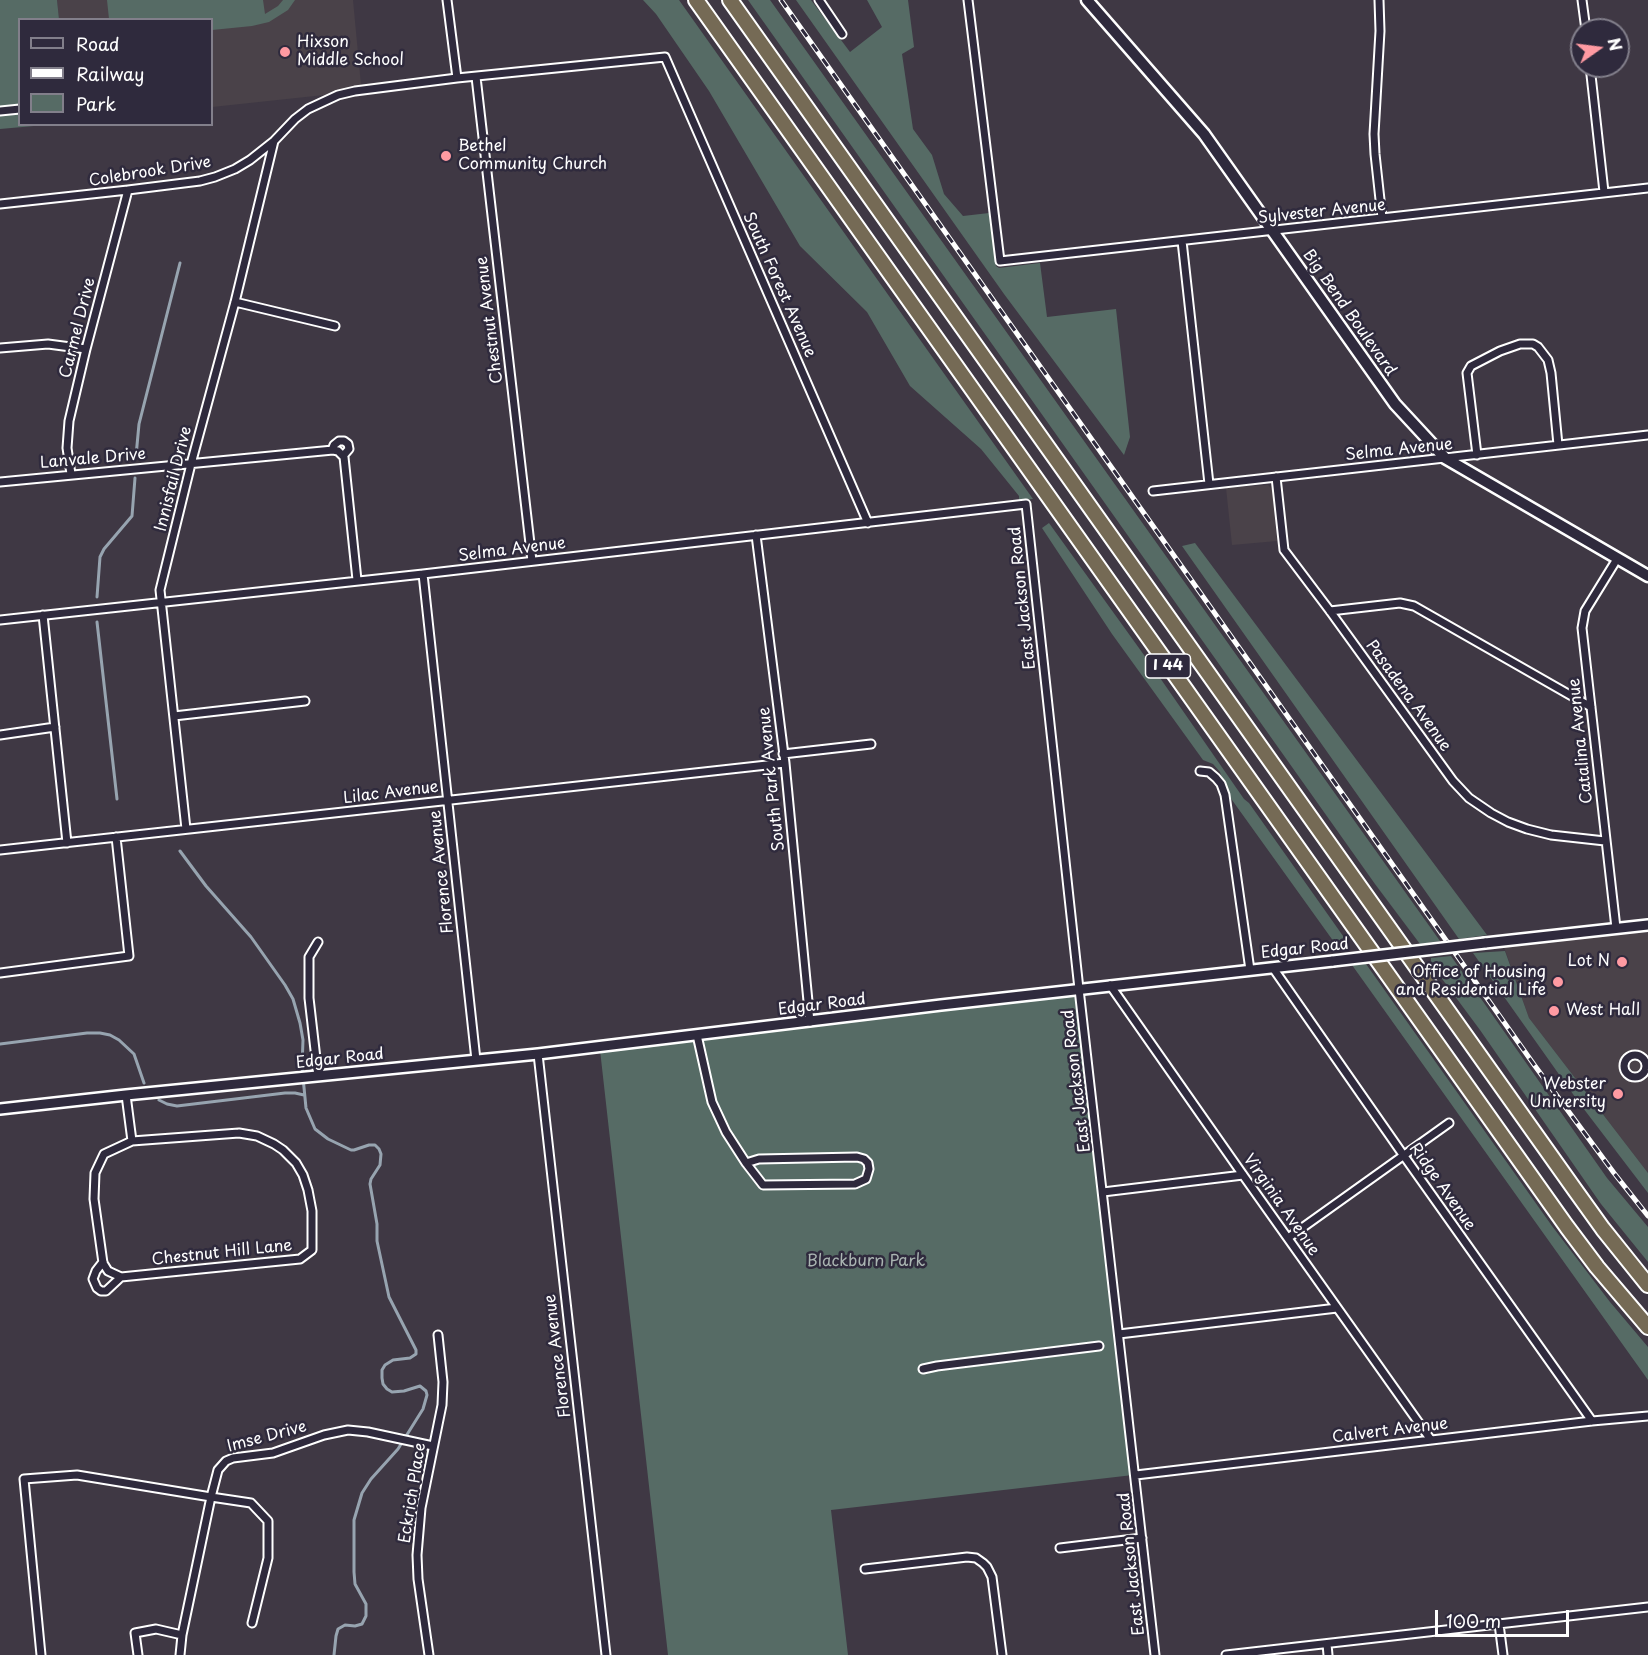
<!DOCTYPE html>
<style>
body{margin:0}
#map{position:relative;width:1648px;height:1655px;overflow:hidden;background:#3f3844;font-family:"Playpen Sans",sans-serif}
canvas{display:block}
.legend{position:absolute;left:18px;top:18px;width:195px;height:108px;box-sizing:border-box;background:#2f2a3d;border:2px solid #827f8b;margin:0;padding:8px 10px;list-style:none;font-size:18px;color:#fff}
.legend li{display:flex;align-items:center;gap:12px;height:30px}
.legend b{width:30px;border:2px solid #827f8b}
.north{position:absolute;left:1570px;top:18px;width:60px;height:60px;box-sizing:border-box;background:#2f2a3d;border:2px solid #827f8b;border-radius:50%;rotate:76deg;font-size:16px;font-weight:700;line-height:24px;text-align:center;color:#fff}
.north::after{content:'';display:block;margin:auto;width:21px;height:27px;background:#ff9aa2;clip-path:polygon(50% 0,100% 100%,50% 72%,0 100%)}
.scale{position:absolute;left:1435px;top:1610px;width:134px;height:27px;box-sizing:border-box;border:3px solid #fff;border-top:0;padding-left:8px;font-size:18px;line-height:21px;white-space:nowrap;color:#fff;-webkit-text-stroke:4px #2f2a3d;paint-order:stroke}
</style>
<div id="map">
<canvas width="1648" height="1655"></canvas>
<ul class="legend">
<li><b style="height:8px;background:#2f2a3d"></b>Road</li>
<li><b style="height:8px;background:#fff"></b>Railway</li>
<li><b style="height:16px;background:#566b65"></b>Park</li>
</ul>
<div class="north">N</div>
<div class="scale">100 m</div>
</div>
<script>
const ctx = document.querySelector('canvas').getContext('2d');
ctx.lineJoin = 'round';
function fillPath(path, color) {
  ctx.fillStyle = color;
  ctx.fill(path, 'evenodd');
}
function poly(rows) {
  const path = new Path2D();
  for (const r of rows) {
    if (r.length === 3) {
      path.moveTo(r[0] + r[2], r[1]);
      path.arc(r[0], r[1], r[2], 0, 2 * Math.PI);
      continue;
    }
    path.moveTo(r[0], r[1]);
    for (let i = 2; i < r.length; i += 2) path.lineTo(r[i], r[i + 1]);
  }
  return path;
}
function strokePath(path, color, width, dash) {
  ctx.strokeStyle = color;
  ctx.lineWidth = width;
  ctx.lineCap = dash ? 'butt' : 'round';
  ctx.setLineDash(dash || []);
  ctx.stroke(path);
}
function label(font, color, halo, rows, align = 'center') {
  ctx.font = font + ' "Playpen Sans",sans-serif';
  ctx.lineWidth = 5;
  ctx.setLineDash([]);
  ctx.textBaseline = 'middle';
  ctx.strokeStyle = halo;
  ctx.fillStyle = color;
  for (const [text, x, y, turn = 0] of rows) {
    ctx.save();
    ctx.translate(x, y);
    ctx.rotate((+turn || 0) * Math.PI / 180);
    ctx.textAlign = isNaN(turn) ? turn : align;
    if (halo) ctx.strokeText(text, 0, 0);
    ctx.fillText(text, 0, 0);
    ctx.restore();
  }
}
const built = poly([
 [57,0,353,0,361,85,349,87,324,95,212,107,212,20,59,19],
 [1268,485,1272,489,1277,541,1232,545,1226,488],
 [1648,930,1648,1173,1529,1018,1504,947]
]);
const green = poly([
 [0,0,57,0,59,19,20,20,20,124,45,125,0,129],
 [107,0,263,0,265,14,278,6,283,0,295,0,288,10,269,22,252,26,212,30,212,20,109,19],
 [643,0,679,0,1033,499,1019,500,1019,496,981,449,910,386,867,312,800,246,709,91,656,14],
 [748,0,770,0,1440,941,1420,944,1375,884],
 [796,0,811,0,850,52,882,27,867,0,908,0,914,47,902,54,913,129,932,155,944,194,963,216,989,213,996,266,999,268,1040,263,1047,317,1116,309,1130,437,1124,455,1004,294],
 [1049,523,1149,662,1244,799,1249,803,1348,943,1339,949,1227,793,1220,772,1213,764,1203,760,1112,634,1042,528],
 [1195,543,1487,935,1459,939,1182,546],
 [1505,951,1529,1018,1648,1173,1648,1193,1580,1104,1473,953],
 [1451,956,1607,1178,1648,1227,1648,1262,1601,1204,1480,1030,1431,964,1431,958],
 [1366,964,1552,1226,1610,1302,1648,1347,1648,1380,1352,965],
 [1077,991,1133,1475,831,1510,848,1655,668,1655,600,1050]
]);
const stream = poly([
 [136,456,139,424,180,263],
 [97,597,100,557,104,549,132,516,135,478],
 [97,622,117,799],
 [180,851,206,886,251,937,285,985,293,999,300,1023,303,1040,302,1067,306,1108,315,1129,328,1139,351,1150,354,1150,369,1145,375,1145,379,1149,381,1154,380,1165,371,1179,370,1184,377,1224,377,1241,389,1297,416,1350,416,1354,410,1358,393,1360,385,1365,382,1370,382,1378,383,1384,387,1389,392,1392,404,1391,420,1386,426,1391,427,1395,423,1409,398,1449,371,1479,362,1493,354,1520,354,1572,355,1584,366,1604,366,1616,362,1624,355,1626,345,1625,338,1629,336,1636,334,1655],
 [0,1044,87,1033,100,1033,110,1035,119,1040,134,1054,144,1083],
 [159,1100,167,1104,177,1106,285,1093,295,1093,304,1095]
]);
const minor = poly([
 [447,0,457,78],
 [819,0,842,34],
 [968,0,1000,261,1648,188],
 [1379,0,1380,31,1374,134,1375,154,1382,218],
 [1582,0,1586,30],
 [1590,66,1604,192],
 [476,77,532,561],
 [0,111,20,109],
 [0,204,128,190,200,181,215,177,235,169,250,160,274,141,295,119,308,109,338,95,355,91,457,78,665,57,868,523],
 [1182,241,1209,484],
 [235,302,335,326],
 [0,348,48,344,86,349],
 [332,450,334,445,339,441,344,441,348,444,349,449,343,456],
 [1477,455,1467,373,1471,366,1500,351,1520,344,1533,344,1538,347,1548,360,1551,373,1558,445],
 [71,474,67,448,69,421,86,349,128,190],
 [1276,477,1284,550,1330,611,1453,781,1469,798,1491,813,1508,822,1527,829,1551,835,1605,841],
 [0,482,333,450,338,451,344,457,357,580],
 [1153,491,1648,435],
 [756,535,785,763,810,1022],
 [423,574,476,1060],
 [1330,611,1400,603,1414,606,1591,707],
 [43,615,67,843],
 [0,620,423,574,1026,504,1079,989,1155,1655],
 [174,716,305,701],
 [0,735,55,727],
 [783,754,871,744],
 [1200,771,1209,772,1216,778,1221,784,1225,795,1250,970],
 [186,829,160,590,191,464,235,302,274,141],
 [0,850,785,763],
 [1616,928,1582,628,1585,611,1617,559],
 [318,942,309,957,309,998,318,1076],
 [1273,968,1404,1156,1592,1421],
 [0,973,129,956,116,837],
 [1110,985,1243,1175,1431,1440],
 [697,1035,712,1102,726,1132,746,1163,763,1185,855,1184,866,1179,869,1169,868,1163,864,1159,857,1157,759,1159,746,1163],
 [538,1054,606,1655],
 [1635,1066,11],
 [126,1095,132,1141],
 [239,1133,257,1136,274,1144,283,1150,296,1163,303,1175,308,1190,312,1211,312,1250,300,1259,121,1277,108,1271,103,1263,94,1199,95,1173,104,1154,132,1141,239,1133],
 [1103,1192,1243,1175],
 [1288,1238,1449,1123],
 [103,1262,96,1271,93,1279,97,1288,101,1291,106,1291,121,1277],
 [1119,1334,1337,1308],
 [923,1369,937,1366,1099,1346],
 [1136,1475,1592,1421,1648,1416],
 [1060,1548,1142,1538],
 [865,1569,967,1557,976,1558,983,1563,987,1567,992,1577,1002,1655],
 [1499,1624,1503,1655],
 [1327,1644,1328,1655],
 [41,1655,24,1479,77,1475,211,1497,218,1470,226,1461,233,1458,273,1453,324,1435,348,1430,368,1432,433,1446],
 [138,1655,135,1633,156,1629,182,1635],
 [180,1655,182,1635,211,1497,251,1503,268,1521,268,1558,252,1623],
 [429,1655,418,1579,417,1555,421,1508,442,1405,443,1382,438,1335],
 [1226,1655,1648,1607]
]);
const tertiary = poly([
 [1485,943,1648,925],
 [0,1109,126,1095,538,1054,941,1005,1333,961]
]);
const secondary = poly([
 [1087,0,1204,134,1395,404,1445,458,1648,576]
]);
const motorway = poly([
 [696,0,1567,1227,1597,1267,1648,1327],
 [730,0,1575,1190,1603,1229,1648,1285]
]);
const rail = poly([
 [781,0,1535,1066,1614,1173,1648,1216]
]);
const tertiaryBridge = poly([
 [1333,961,1485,943]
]);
const markers = [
 [285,52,6,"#ff9aa2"],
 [446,156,6,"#ff9aa2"],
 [1622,962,6,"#ff9aa2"],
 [1558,982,6,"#ff9aa2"],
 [1554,1011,6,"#ff9aa2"],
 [1618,1094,6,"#ff9aa2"]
];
const shields = [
 [1168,666,45]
];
const shieldNames = [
 ["I 44",1168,666]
];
const poiNames = [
 ["Hixson",297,43],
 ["Middle School",297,61],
 ["Bethel",458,147],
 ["Community Church",458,165],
 ["Lot N",1610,962,"right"],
 ["Office of Housing",1546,973,"right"],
 ["and Residential Life",1546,991,"right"],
 ["West Hall",1566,1011],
 ["Webster",1606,1085,"right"],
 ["University",1606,1103,"right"]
];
const streetNames = [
 ["Colebrook Drive",150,172,-9],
 ["Sylvester Avenue",1322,212,-6],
 ["South Forest Avenue",779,285,66],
 ["Big Bend Boulevard",1349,313,55],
 ["Chestnut Avenue",490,320,-97],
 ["Carmel Drive",78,328,-76],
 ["Selma Avenue",1399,450,-6],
 ["Lanvale Drive",93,459,-5],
 ["Innisfail Drive",174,479,-76],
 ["Selma Avenue",512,550,-7],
 ["East Jackson Road",1023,598,-96],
 ["Pasadena Avenue",1408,696,54],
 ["Catalina Avenue",1581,741,-96],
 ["South Park Avenue",772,779,-96],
 ["Lilac Avenue",391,793,-7],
 ["Florence Avenue",442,872,-96],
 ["Edgar Road",1305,949,-6],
 ["Edgar Road",822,1005,-7],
 ["Edgar Road",340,1059,-6],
 ["East Jackson Road",1077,1081,-97],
 ["Ridge Avenue",1442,1187,55],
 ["Virginia Avenue",1281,1205,55],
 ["Chestnut Hill Lane",222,1253,-6],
 ["Florence Avenue",558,1356,-97],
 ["Calvert Avenue",1390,1431,-7],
 ["Imse Drive",267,1437,-15],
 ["Eckrich Place",413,1493,-81],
 ["East Jackson Road",1132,1564,-96]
];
const parkNames = [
 ["Blackburn Park",866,1262]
];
fillPath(built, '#4a4249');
fillPath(green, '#566b65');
strokePath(stream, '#97a4b0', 3);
strokePath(minor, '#fff', 11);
strokePath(tertiary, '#fff', 14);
strokePath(secondary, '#fff', 15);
strokePath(motorway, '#fff', 18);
strokePath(minor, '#2f2a3d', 7);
strokePath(tertiary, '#2f2a3d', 9);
strokePath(secondary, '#2f2a3d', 10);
strokePath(motorway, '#756a55', 14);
strokePath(rail, '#fff', 5);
strokePath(rail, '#2f2a3d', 3, [9]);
strokePath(tertiaryBridge, '#fff', 14, []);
strokePath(tertiaryBridge, '#2f2a3d', 9);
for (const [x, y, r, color] of markers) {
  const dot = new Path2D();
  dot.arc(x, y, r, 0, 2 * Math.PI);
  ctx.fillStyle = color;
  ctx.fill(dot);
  strokePath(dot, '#2f2a3d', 2);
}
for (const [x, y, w] of shields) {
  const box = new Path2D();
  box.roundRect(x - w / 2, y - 12, w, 24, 4.5);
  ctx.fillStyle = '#2f2a3d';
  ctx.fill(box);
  strokePath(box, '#fff', 1.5);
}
label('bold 15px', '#fff', null, shieldNames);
label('16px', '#fff', '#2f2a3d', poiNames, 'left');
label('16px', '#fff', '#2f2a3d', streetNames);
label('16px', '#aab5b2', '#2f2a3d', parkNames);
</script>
